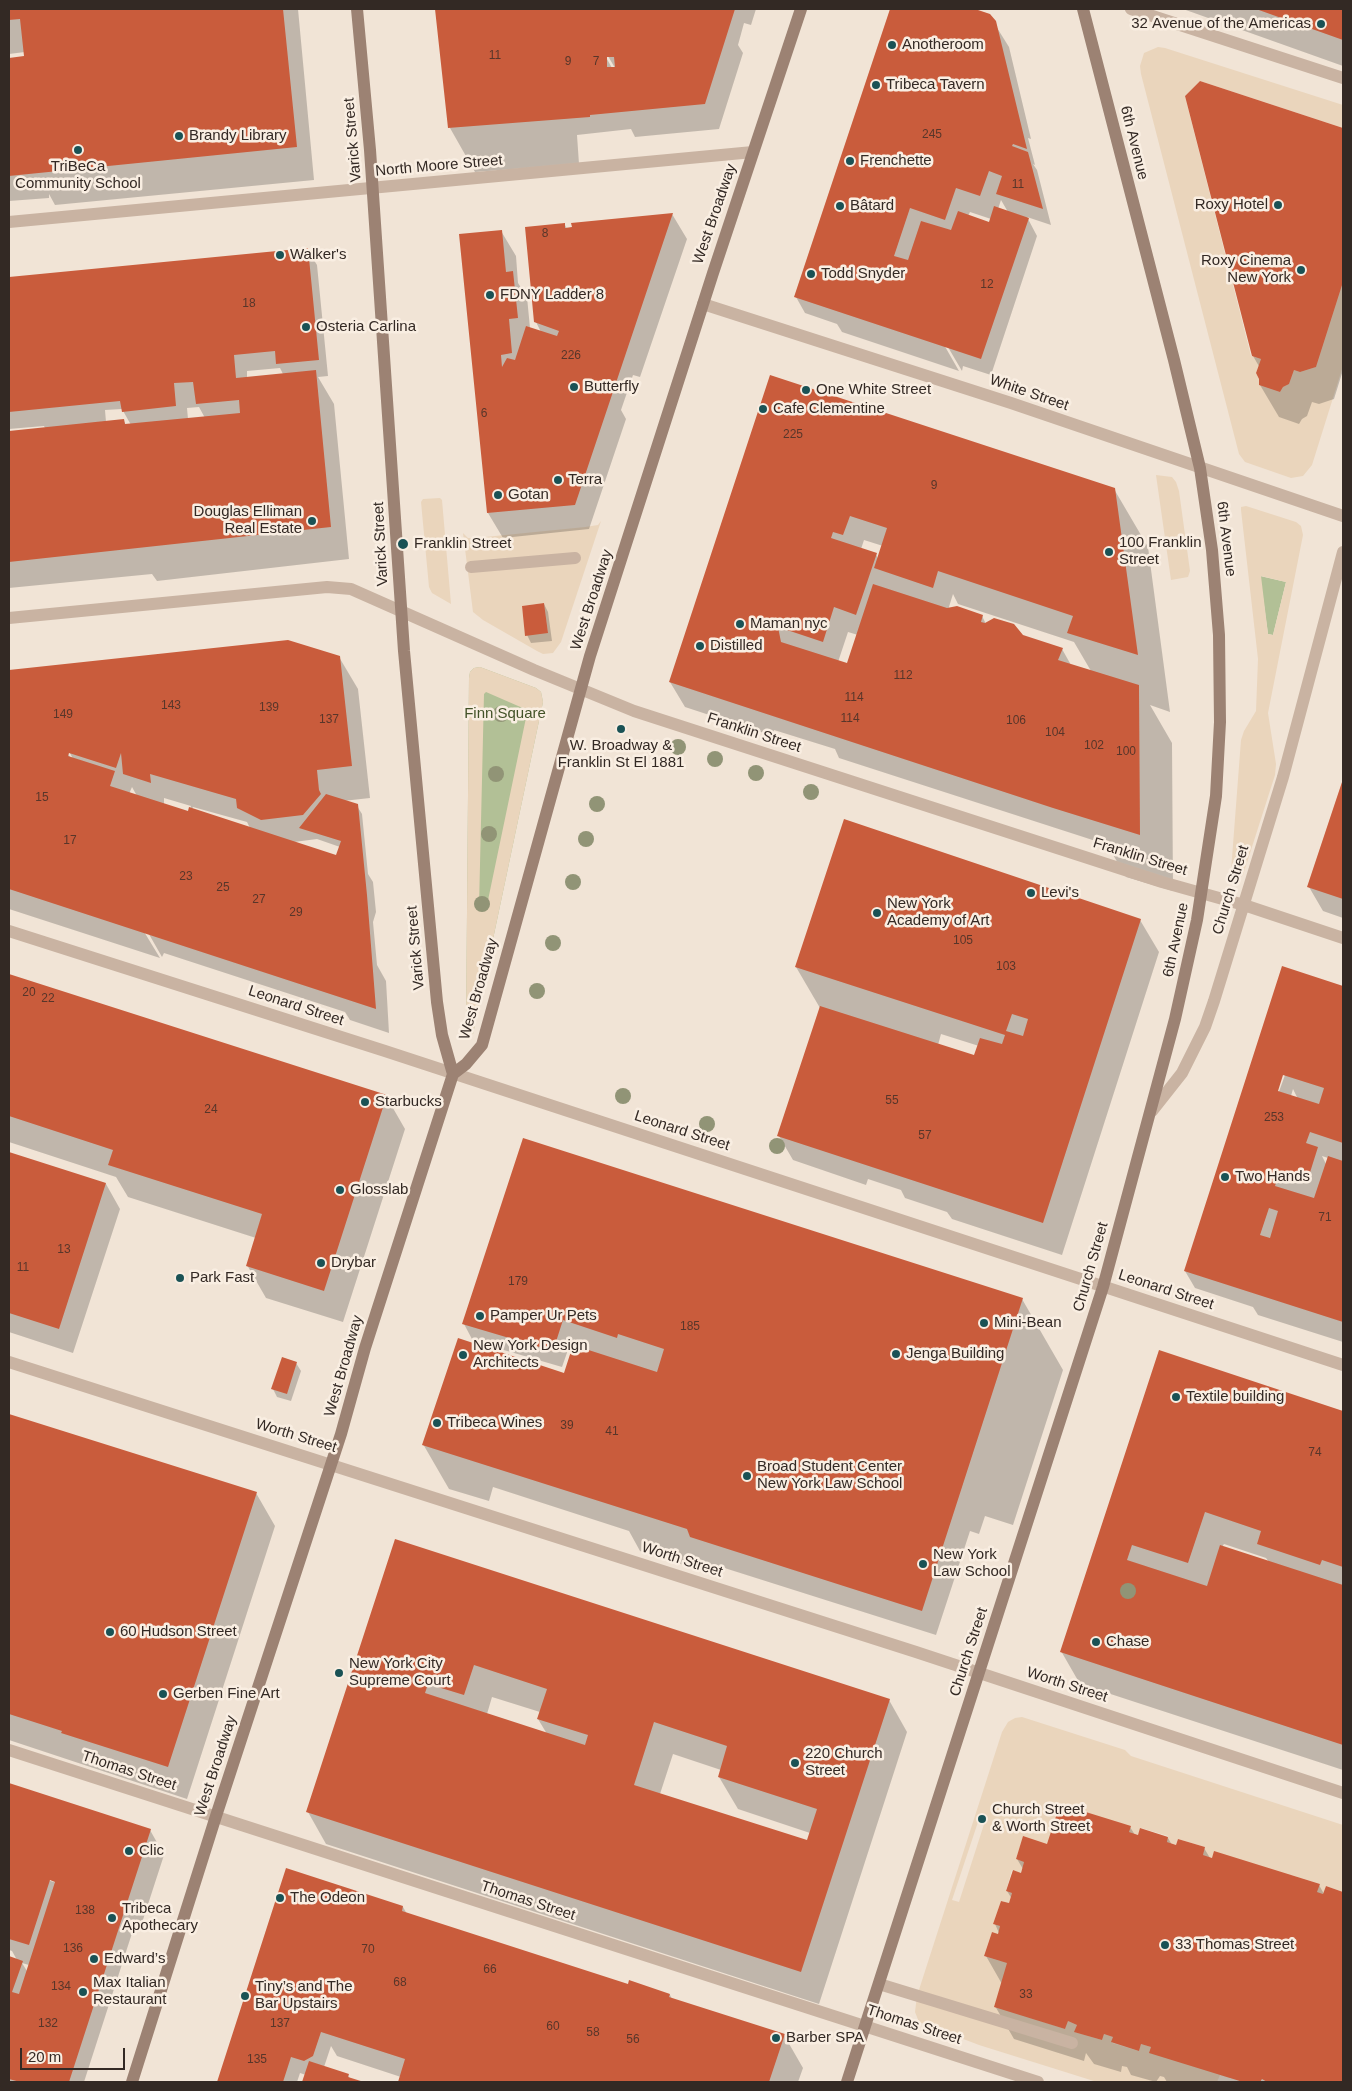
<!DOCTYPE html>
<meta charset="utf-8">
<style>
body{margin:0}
#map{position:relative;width:1352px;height:2091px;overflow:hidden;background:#f1e4d6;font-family:Arial,sans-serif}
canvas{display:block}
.frame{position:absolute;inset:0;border:10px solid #332924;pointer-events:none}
.scale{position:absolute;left:20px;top:2048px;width:105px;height:22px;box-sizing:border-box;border:2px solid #332924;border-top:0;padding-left:6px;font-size:15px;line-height:18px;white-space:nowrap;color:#332924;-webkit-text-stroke:4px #f9eee2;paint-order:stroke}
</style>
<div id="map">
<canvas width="1352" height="2091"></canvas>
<div class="frame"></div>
<div class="scale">20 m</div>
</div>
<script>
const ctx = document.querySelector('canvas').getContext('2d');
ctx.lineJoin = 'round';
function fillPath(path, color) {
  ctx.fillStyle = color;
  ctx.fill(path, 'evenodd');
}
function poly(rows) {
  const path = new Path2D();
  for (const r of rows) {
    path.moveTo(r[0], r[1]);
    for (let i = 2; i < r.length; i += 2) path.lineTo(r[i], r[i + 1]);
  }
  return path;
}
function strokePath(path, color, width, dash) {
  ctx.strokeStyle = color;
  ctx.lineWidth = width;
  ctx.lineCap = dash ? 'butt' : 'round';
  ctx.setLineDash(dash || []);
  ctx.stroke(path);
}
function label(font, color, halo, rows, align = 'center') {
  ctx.font = font + ' Arial,sans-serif';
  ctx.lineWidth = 5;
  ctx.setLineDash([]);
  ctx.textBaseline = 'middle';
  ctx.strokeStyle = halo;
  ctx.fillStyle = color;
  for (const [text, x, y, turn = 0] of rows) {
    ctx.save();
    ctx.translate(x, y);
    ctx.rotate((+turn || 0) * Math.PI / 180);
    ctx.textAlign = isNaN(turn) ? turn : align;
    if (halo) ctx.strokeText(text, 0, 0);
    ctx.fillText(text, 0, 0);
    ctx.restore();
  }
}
const green = poly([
 [1260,576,1286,582,1273,635,1268,634],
 [480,667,536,688,541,692,543,702,473,1034,466,1030,469,678,470,672,474,668]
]);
const plaza = poly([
 [1158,47,1165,48,1343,105,1343,128,1200,81,1185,96,1251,356,1261,359,1256,373,1259,379,1259,385,1280,392,1283,387,1289,384,1294,370,1300,372,1316,367,1343,282,1343,366,1312,465,1303,476,1291,478,1245,462,1239,454,1141,74,1140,66,1144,53],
 [1156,475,1172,477,1176,482,1179,491,1190,571,1188,577,1171,580],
 [440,498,442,500,451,604,432,593,429,587,421,502,423,499],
 [1246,506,1296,522,1301,526,1303,535,1268,713,1276,764,1275,775,1243,875,1235,882,1232,879,1231,871,1241,740,1244,731,1256,711,1258,659,1241,510,1241,507],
 [1261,576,1286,582,1273,635,1268,634],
 [601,521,561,642,553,653,543,654,537,651,483,620,473,612,463,533,468,538,475,538,585,527,598,525],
 [544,603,548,632,525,635,522,606],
 [480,667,536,688,541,692,543,702,473,1034,466,1030,469,678,470,672,474,668],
 [486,692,525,709,527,713,487,905,482,911,479,907,484,694],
 [1022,1717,1125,1750,1131,1756,1343,1825,1343,1892,1326,1886,1323,1894,1317,1892,1320,1884,1291,1875,1283,1903,1343,1923,1343,2082,1298,2082,1302,2069,1239,2050,1230,2078,1220,2075,1217,2082,1097,2082,979,2045,919,2022,915,2012,917,1996,1002,1732,1008,1722,1015,1718],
 [980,1816,986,1818,959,1902,952,1900],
 [1131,1826,1129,1832,1138,1835,1141,1828,1168,1836,1167,1842,1176,1845,1178,1839,1205,1847,1203,1855,1212,1858,1203,1887,1120,1861],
 [1023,1837,1029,1875,1000,1961,984,1956,992,1932,998,1934,1000,1926,993,1924,1001,1901,1009,1903,1012,1893,1006,1891,1012,1870,1021,1873,1024,1862,1016,1859],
 [1160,2018,1149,2053,1151,2047,1141,2044,1139,2051,1112,2043,1113,2037,1104,2034,1102,2040,1075,2032,1077,2025,1068,2021,1065,2029,1038,2020]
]);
const shadow = poly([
 [9,9,298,9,314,180,55,205,49,194,49,198,9,201,9,59,23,57,26,62,25,52,9,54],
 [437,9,756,9,751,25,744,23,738,45,743,53,719,129,635,137,631,129,577,135,579,164,475,172,450,128],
 [605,51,615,68,612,68,603,52],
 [892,9,971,9,989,15,1009,47,1031,139,1028,138,1035,165,1033,164,1037,170,1051,225,1027,217,1037,236,991,375,963,366,962,371,945,342,943,343,959,371,842,332,837,324,805,313,796,297],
 [1001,200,1008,212,998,209],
 [970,212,991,219,990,223,968,216],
 [1183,9,1343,9,1343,66],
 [1200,83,1343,129,1343,370,1334,399,1319,404,1312,402,1307,416,1302,419,1299,424,1279,417,1260,385,1260,368,1253,356],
 [672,214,687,239,640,377,633,375,621,410,626,419,589,529,503,538,488,513,461,235,501,231,516,256,518,283,527,297,530,328,541,332,536,322,565,225,567,229],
 [307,249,317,265,328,376,318,377,334,404,349,559,157,581,152,574,9,588,9,432,45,428,44,426,9,429,9,279],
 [280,368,283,374,247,378,247,371],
 [199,407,205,418,188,419,187,408],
 [122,409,131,425,126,425,123,420,106,422,105,410],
 [771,376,1114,489,1148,547,1170,712,1150,705,1172,743,1173,891,1126,877,1105,841,1105,844,839,758,835,749,774,730,773,736,685,707,670,682],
 [864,540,883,546,878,559,876,554,861,549],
 [953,594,958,604,1074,642,1091,671,1071,665,1062,649,986,624,982,616,948,610],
 [848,632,858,635,847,667,838,662],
 [544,604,548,612,552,641,531,643,527,635],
 [288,642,339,657,358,689,370,798,343,801,357,806,362,814,368,874,373,882,376,912,373,922,377,965,386,981,389,1033,350,1020,345,1012,164,953,162,957,146,929,143,930,160,958,9,909,9,672],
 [67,747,73,759,71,759,65,748],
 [132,787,137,796,129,794],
 [164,798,191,806,189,813,164,805],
 [193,807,247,822,250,828,192,809],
 [317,839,340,847,337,857,294,842],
 [1343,782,1343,918,1323,911,1309,887],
 [1140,920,1159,952,1062,1255,952,1219,947,1212,905,1198,901,1190,868,1179,866,1185,793,1160,779,1136,820,1008,796,967],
 [941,1034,979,1046,975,1057,938,1045],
 [1283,968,1343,987,1343,1342,1258,1315,1253,1307,1195,1288,1185,1271],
 [1283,1073,1285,1075,1277,1097,1275,1096],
 [1293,1089,1298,1099,1291,1096],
 [1322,1156,1328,1158,1326,1164],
 [9,975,386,1096,405,1129,343,1322,266,1298,247,1265,256,1238,128,1197,116,1177,9,1142],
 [9,1153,106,1184,120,1209,73,1353,9,1332],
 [1022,1299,1063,1370,1013,1525,985,1516,979,1534,970,1531,936,1635,715,1565,712,1574,640,1551,629,1531,493,1487,489,1501,449,1489,423,1444,564,1374,572,1353,569,1347,562,1367,473,1341,464,1324],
 [1159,1352,1343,1412,1343,1770,1080,1684,1061,1651],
 [1224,1544,1266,1558,1269,1562,1222,1547],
 [296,1363,301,1371,291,1401,277,1397,273,1389],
 [9,1415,256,1493,275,1526,187,1799,9,1740],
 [396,1540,889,1700,907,1732,819,2004,326,1844,308,1812],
 [492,1697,540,1712,538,1719,547,1734,487,1714],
 [673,1754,721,1770,719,1777,738,1809,810,1833,807,1842,660,1794],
 [9,1784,150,1830,164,1855,140,1929,134,1927,84,2082,9,2082,9,1957,17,1960,12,1951,9,1950],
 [44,1879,57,1881,57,1883],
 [22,1963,29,1965,27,1971],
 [1130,1827,1135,1835,1168,1838,1172,1845,1204,1848,1210,1858,1319,1885,1324,1894,1326,1888,1343,1893,1343,2082,1167,2082,1164,2077,1160,2076,1156,2082,1131,2075,1127,2067,1122,2066,1121,2072,1094,2064,1086,2053,1084,2061,1014,2039,995,2006,1002,1984,986,1956,999,1933,995,1924,1010,1905,1012,1899,1007,1891,1021,1874,1023,1869,1017,1859,1048,1846],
 [287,1870,403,1907,407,1914,629,1986,670,1995,672,1999,784,2035,803,2068,798,2082,399,2082,401,2077,337,2056,331,2046,324,2067,348,2075,350,2079,361,2082,304,2082,306,2075,300,2073,297,2082,218,2082]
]);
const building = poly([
 [9,9,283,9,297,147,9,176,9,58,24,56,20,19,9,20],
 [435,9,735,9,705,104,590,115,590,117,448,128],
 [607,57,614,57,615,67,607,67],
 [890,9,975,9,990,14,996,21,1027,149,1013,144,1012,146,1028,152,1043,209,996,194,1002,176,989,171,980,196,956,188,945,220,910,208,894,256,908,260,921,221,951,230,958,211,989,222,994,206,1029,218,981,359,794,297],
 [1256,9,1343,9,1343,40],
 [1200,81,1343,128,1343,282,1316,367,1300,372,1294,370,1289,384,1283,387,1280,392,1259,385,1259,379,1256,373,1261,359,1252,356,1185,96],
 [673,213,575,505,487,513,459,234,502,230,506,272,513,271,518,318,509,319,512,353,501,355,502,367,507,358,515,360,526,326,557,336,559,331,534,322,525,227,565,223,565,228,572,227,571,223],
 [308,248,319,360,276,364,275,351,234,355,236,378,316,370,331,527,9,562,9,431,124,419,125,424,240,413,239,400,196,404,193,382,174,383,176,406,122,412,120,401,9,412,9,277],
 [770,375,1115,488,1138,655,1067,633,1073,616,938,571,933,588,874,568,887,528,850,516,843,535,833,532,831,538,877,553,856,615,834,607,823,642,778,627,781,642,847,663,873,584,947,608,957,606,983,615,981,622,985,623,994,618,1014,624,1023,635,1063,648,1058,660,1139,685,1140,835,1053,808,669,682],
 [544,603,548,633,525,636,522,606],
 [288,640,340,656,352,766,317,770,319,790,321,794,303,815,261,820,237,808,236,799,150,774,151,783,123,774,121,753,116,768,69,753,68,756,115,771,110,786,188,811,189,807,336,855,341,841,299,828,326,794,358,804,367,895,376,1009,9,889,9,670],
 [1343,779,1343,899,1307,887],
 [844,819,1141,919,1043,1223,777,1136,820,1006,974,1055,980,1038,1002,1044,1005,1035,795,967],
 [1012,1014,1028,1019,1023,1036,1006,1031],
 [1282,966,1343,986,1343,1143,1310,1132,1306,1143,1318,1147,1307,1182,1279,1174,1275,1186,1314,1198,1328,1156,1343,1161,1343,1322,1184,1271],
 [1283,1075,1324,1088,1319,1104,1278,1091],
 [1269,1208,1278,1211,1270,1238,1260,1235],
 [9,974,387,1095,324,1291,246,1266,262,1214,108,1165,113,1150,9,1116],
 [523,1138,1023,1298,922,1611,690,1537,687,1529,422,1445,458,1338,564,1373,573,1345,657,1372,664,1349,618,1334,617,1338,563,1320,553,1351,462,1324],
 [9,1152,106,1183,59,1329,9,1313],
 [1159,1350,1343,1411,1343,1567,1322,1560,1320,1565,1257,1544,1261,1531,1205,1512,1188,1563,1132,1545,1127,1560,1207,1586,1220,1545,1343,1585,1343,1745,1060,1652],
 [282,1357,297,1362,287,1394,271,1389],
 [9,1414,257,1492,168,1767,61,1733,62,1731,9,1714],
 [395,1539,890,1699,801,1972,306,1812],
 [474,1665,547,1689,537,1719,588,1735,585,1745,425,1693,428,1684,464,1695],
 [654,1722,727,1746,718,1777,817,1809,807,1840,634,1785],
 [9,1783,151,1829,69,2082,20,2082,9,2079,9,1956,23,1961,12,1992,19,1994,55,1882,50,1880,29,1945,9,1939],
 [1060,1804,1131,1826,1129,1832,1138,1835,1140,1828,1168,1837,1167,1842,1176,1845,1178,1839,1205,1847,1203,1855,1212,1858,1214,1851,1320,1884,1317,1892,1323,1894,1326,1886,1343,1892,1343,2082,1267,2082,1262,2079,1260,2082,1243,2082,1149,2053,1151,2047,1141,2044,1139,2051,1111,2042,1113,2037,1104,2034,1102,2040,1074,2032,1077,2025,1068,2021,1065,2029,994,2007,1007,1963,984,1956,992,1932,998,1934,1000,1926,993,1924,1001,1901,1009,1903,1012,1893,1006,1891,1013,1870,1021,1873,1024,1862,1016,1859,1023,1836,1047,1844],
 [286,1868,403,1906,402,1911,628,1984,629,1980,670,1994,669,1997,785,2034,769,2082,398,2082,405,2059,321,2032,313,2056,304,2061,291,2057,283,2082,217,2082],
 [309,2061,349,2074,348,2077,364,2082,302,2082]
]);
const service = poly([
 [879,1984,1072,2043]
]);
const pedestrian = poly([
 [471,567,575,558]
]);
const minor = poly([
 [9,222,753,152],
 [703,304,1011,403,1343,516],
 [9,618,327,587,351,589,534,670,634,711,1162,882,1244,905,1343,938],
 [9,931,385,1051,1343,1365],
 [1152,1111,1182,1073,1205,1027,1214,1001,1283,777,1343,552],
 [9,1362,916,1652,1343,1793],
 [9,1750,1038,2082]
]);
const tertiary = poly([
 [1131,9,1343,78]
]);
const secondary = poly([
 [357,9,370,150,404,651,437,1002,442,1035,453,1074],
 [132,2082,216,1816,341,1434,365,1348,453,1074,466,1064,482,1045,590,656,713,273,801,9],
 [847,2082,1103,1287,1175,1019,1197,920,1216,796,1220,722,1219,635,1212,550,1200,468,1174,360,1083,9]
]);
const trees = [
 [501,714],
 [678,747],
 [715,759],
 [756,773],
 [496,774],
 [811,792],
 [597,804],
 [489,834],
 [586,839],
 [573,882],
 [482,904],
 [553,943],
 [537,991],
 [623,1096],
 [707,1124],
 [777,1146],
 [1128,1591]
];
const markers = [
 [1321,24,5,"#1a5255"],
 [892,45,5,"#1a5255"],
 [876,85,5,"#1a5255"],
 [179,136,5,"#1a5255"],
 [78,150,5,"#1a5255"],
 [850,161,5,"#1a5255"],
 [1278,205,5,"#1a5255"],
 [840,206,5,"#1a5255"],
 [280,255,5,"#1a5255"],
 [1301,270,5,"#1a5255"],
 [811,274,5,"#1a5255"],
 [490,295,5,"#1a5255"],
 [306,327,5,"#1a5255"],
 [574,387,5,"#1a5255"],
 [806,390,5,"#1a5255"],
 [763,409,5,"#1a5255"],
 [558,480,5,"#1a5255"],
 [498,495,5,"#1a5255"],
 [312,521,5,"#1a5255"],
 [403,544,6,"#1a5255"],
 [1109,552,5,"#1a5255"],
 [740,624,5,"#1a5255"],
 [700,646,5,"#1a5255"],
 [621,729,5,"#1a5255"],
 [1031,893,5,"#1a5255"],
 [877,913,5,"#1a5255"],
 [365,1102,5,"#1a5255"],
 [1225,1177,5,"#1a5255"],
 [340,1190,5,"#1a5255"],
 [321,1263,5,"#1a5255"],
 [180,1278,5,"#1a5255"],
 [480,1316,5,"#1a5255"],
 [984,1323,5,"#1a5255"],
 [896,1354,5,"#1a5255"],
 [463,1355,5,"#1a5255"],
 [1176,1397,5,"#1a5255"],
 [437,1423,5,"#1a5255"],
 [747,1476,5,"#1a5255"],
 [923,1564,5,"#1a5255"],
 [110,1632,5,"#1a5255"],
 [1096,1642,5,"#1a5255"],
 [339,1673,5,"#1a5255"],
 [163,1694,5,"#1a5255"],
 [795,1763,5,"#1a5255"],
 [982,1819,5,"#1a5255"],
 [129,1851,5,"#1a5255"],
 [280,1898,5,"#1a5255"],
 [112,1918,5,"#1a5255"],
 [1165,1945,5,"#1a5255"],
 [94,1959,5,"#1a5255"],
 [83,1992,5,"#1a5255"],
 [245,1996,5,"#1a5255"],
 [776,2038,5,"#1a5255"]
];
const numberNames = [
 ["11",495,56],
 ["9",568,62],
 ["7",596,62],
 ["245",932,135],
 ["11",1018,185],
 ["8",545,234],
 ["12",987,285],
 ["18",249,304],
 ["226",571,356],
 ["6",484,414],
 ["225",793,435],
 ["9",934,486],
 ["112",903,676],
 ["114",854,698],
 ["143",171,706],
 ["139",269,708],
 ["149",63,715],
 ["114",850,719],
 ["137",329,720],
 ["106",1016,721],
 ["104",1055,733],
 ["102",1094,746],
 ["100",1126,752],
 ["15",42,798],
 ["17",70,841],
 ["23",186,877],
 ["25",223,888],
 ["27",259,900],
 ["29",296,913],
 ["105",963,941],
 ["103",1006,967],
 ["20",29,993],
 ["22",48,999],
 ["55",892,1101],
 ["24",211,1110],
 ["253",1274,1118],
 ["57",925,1136],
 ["71",1325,1218],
 ["13",64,1250],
 ["11",23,1268],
 ["179",518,1282],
 ["185",690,1327],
 ["39",567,1426],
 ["41",612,1432],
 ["74",1315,1453],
 ["138",85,1911],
 ["136",73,1949],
 ["70",368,1950],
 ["66",490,1970],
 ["68",400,1983],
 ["134",61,1987],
 ["33",1026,1995],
 ["132",48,2024],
 ["137",280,2024],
 ["60",553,2027],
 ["58",593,2033],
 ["56",633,2040],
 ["135",257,2060]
];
const poiNames = [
 ["32 Avenue of the Americas",1311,24,"right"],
 ["Anotheroom",902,45],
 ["Tribeca Tavern",886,85],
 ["Brandy Library",189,136],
 ["Frenchette",860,161],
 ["TriBeCa",78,167,"center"],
 ["Community School",78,184,"center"],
 ["Roxy Hotel",1268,205,"right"],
 ["Bâtard",850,206],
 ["Walker's",290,255],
 ["Roxy Cinema",1291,261,"right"],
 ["New York",1291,278,"right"],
 ["Todd Snyder",821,274],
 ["FDNY Ladder 8",500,295],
 ["Osteria Carlina",316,327],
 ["Butterfly",584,387],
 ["One White Street",816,390],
 ["Cafe Clementine",773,409],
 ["Terra",568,480],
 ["Gotan",508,495],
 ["Douglas Elliman",302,512,"right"],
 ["Real Estate",302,529,"right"],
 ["100 Franklin",1119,543],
 ["Street",1119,560],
 ["Franklin Street",414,544],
 ["Maman nyc",750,624],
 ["Distilled",710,646],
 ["W. Broadway &",621,746,"center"],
 ["Franklin St El 1881",621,763,"center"],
 ["Levi's",1041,893],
 ["New York",887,904],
 ["Academy of Art",887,921],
 ["Starbucks",375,1102],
 ["Two Hands",1235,1177],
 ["Glosslab",350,1190],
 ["Drybar",331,1263],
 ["Park Fast",190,1278],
 ["Pamper Ur Pets",490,1316],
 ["Mini-Bean",994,1323],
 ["New York Design",473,1346],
 ["Architects",473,1363],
 ["Jenga Building",906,1354],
 ["Textile building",1186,1397],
 ["Tribeca Wines",447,1423],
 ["Broad Student Center",757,1467],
 ["New York Law School",757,1484],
 ["New York",933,1555],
 ["Law School",933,1572],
 ["60 Hudson Street",120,1632],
 ["Chase",1106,1642],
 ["New York City",349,1664],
 ["Supreme Court",349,1681],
 ["Gerben Fine Art",173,1694],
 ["220 Church",805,1754],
 ["Street",805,1771],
 ["Church Street",992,1810],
 ["& Worth Street",992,1827],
 ["Clic",139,1851],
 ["The Odeon",290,1898],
 ["Tribeca",122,1909],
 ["Apothecary",122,1926],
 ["33 Thomas Street",1175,1945],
 ["Edward’s",104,1959],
 ["Max Italian",93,1983],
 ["Restaurant",93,2000],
 ["Tiny’s and The",255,1987],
 ["Bar Upstairs",255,2004],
 ["Barber SPA",786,2038]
];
const streetNames = [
 ["Varick Street",353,140,-95],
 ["6th Avenue",1134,143,76],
 ["North Moore Street",439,166,-5],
 ["West Broadway",715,214,-71],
 ["White Street",1029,393,19],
 ["6th Avenue",1226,539,83],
 ["Varick Street",381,544,-93],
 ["West Broadway",592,600,-72],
 ["Franklin Street",754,733,18],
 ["Franklin Street",1140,857,17],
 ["Church Street",1231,890,-73],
 ["6th Avenue",1176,940,-78],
 ["Varick Street",416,948,-95],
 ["West Broadway",479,989,-74],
 ["Leonard Street",296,1006,18],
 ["Leonard Street",682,1131,18],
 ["Church Street",1091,1267,-74],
 ["Leonard Street",1166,1290,18],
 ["West Broadway",344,1366,-74],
 ["Worth Street",296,1436,17],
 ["Worth Street",682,1560,18],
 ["Church Street",969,1652,-72],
 ["Worth Street",1067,1685,18],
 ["West Broadway",216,1766,-72],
 ["Thomas Street",129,1771,18],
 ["Thomas Street",528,1901,18],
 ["Thomas Street",914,2025,18]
];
const parkNames = [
 ["Finn Square",505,714]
];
fillPath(green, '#b2c096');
fillPath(plaza, '#ead5bc');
fillPath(shadow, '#0003');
fillPath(building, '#c95c3c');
strokePath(service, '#c9b3a2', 12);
strokePath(pedestrian, '#c9b3a2', 12);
strokePath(minor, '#c9b3a2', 12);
strokePath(tertiary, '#c9b3a2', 12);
strokePath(secondary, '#9c8273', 12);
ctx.fillStyle = '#919476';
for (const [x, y] of trees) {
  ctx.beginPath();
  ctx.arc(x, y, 8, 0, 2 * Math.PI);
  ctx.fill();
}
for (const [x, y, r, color] of markers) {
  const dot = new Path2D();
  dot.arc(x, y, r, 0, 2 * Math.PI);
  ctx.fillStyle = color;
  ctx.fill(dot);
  strokePath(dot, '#f9eee2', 2);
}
label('12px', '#58362a', null, numberNames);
label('15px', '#332924', '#f9eee2', poiNames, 'left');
label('15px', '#332924', '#f9eee2', streetNames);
label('15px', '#435228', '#f9eee2', parkNames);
</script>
